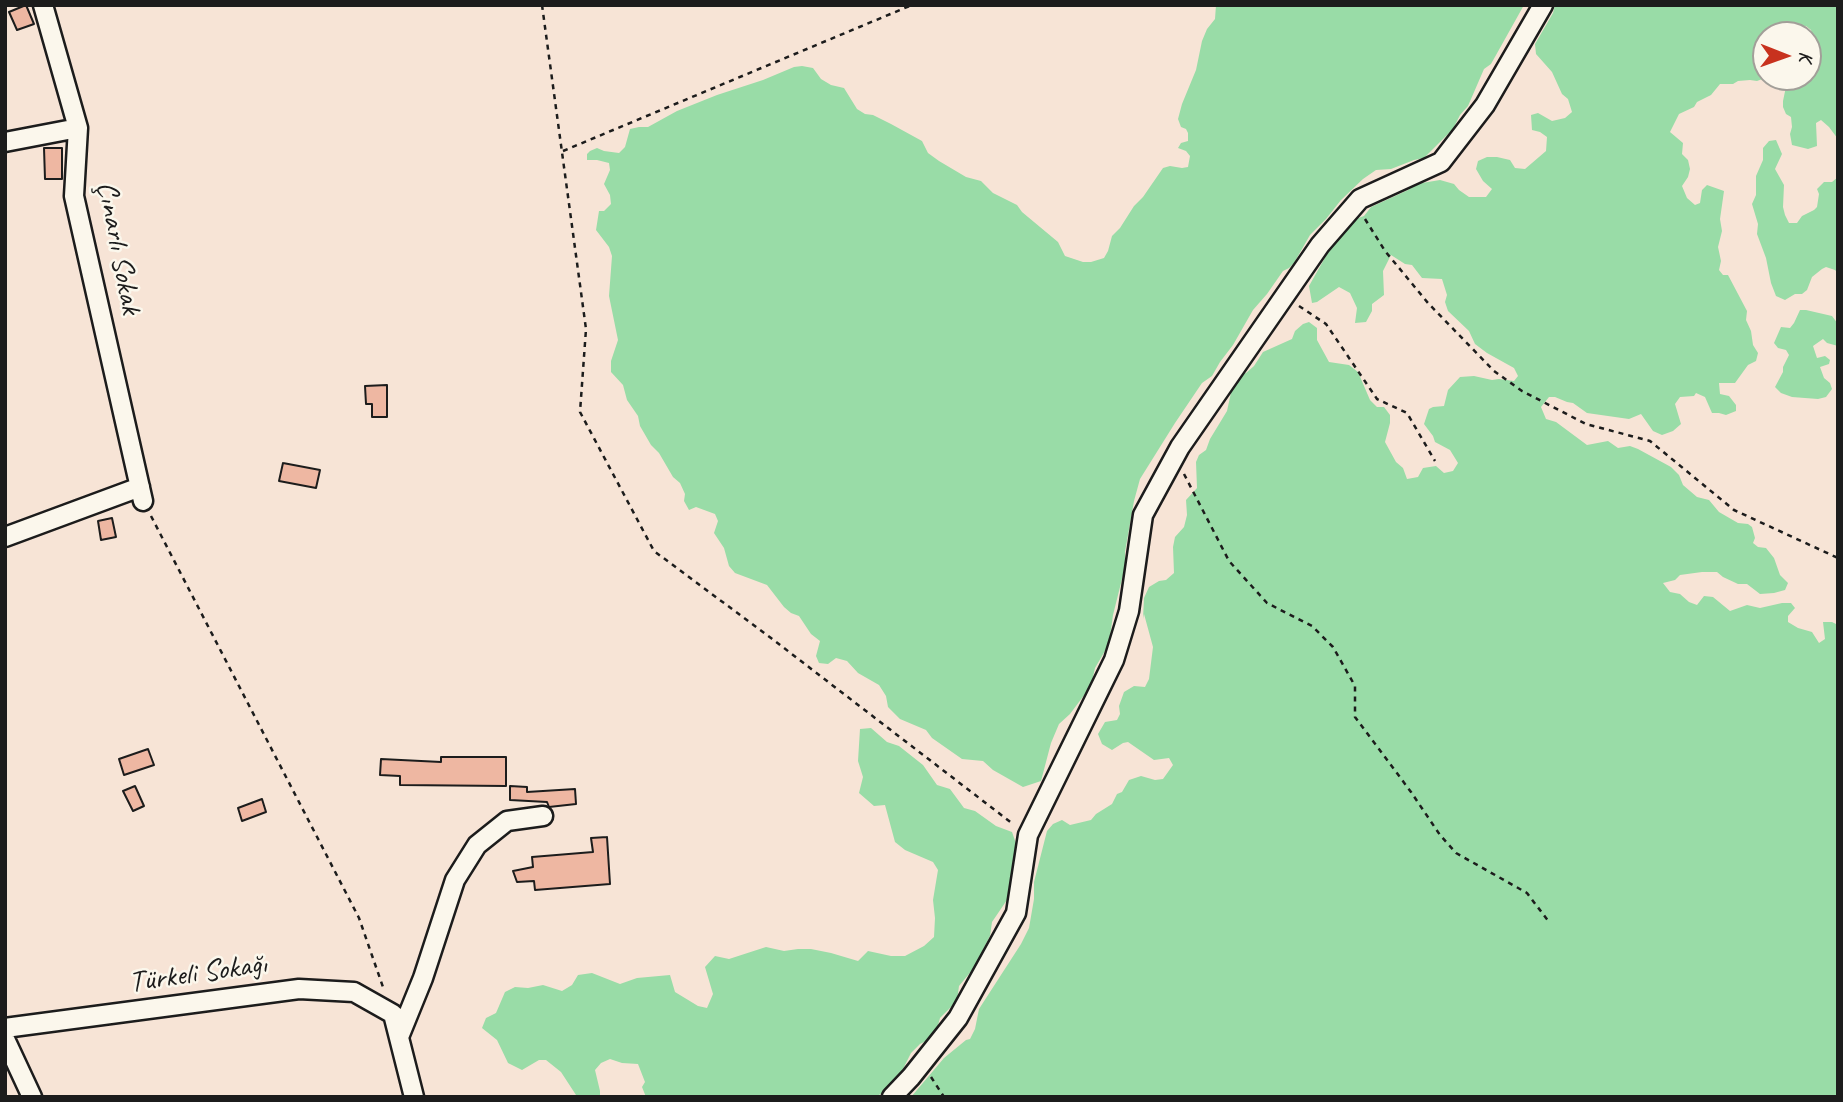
<!DOCTYPE html>
<meta charset="utf-8">
<style>
body{margin:0}
#map{position:relative;width:1843px;height:1102px;overflow:hidden;background:#f7e4d6;font-family:Caveat,sans-serif}
canvas{display:block}
.frame{position:absolute;inset:0;border:7px solid #1c1c1c;pointer-events:none}
.north{position:absolute;left:1752px;top:21px;width:70px;height:70px;box-sizing:border-box;background:#fbf7ec;border:2px solid #a29f99;border-radius:50%;rotate:91deg;font-size:19px;font-weight:700;line-height:28px;text-align:center;color:#1c1c1c}
.north::after{content:'';display:block;margin:auto;width:24px;height:32px;background:#c8321e;clip-path:polygon(50% 0,100% 100%,50% 72%,0 100%)}
</style>
<div id="map">
<canvas width="1843" height="1102"></canvas>
<div class="frame"></div>
<div class="north">K</div>
</div>
<script>
const ctx = document.querySelector('canvas').getContext('2d');
ctx.lineJoin = 'round';
function fillPath(path, color) {
  ctx.fillStyle = color;
  ctx.fill(path, 'evenodd');
}
function poly(rows) {
  const path = new Path2D();
  for (const r of rows) {
    path.moveTo(r[0], r[1]);
    for (let i = 2; i < r.length; i += 2) path.lineTo(r[i], r[i + 1]);
  }
  return path;
}
function strokePath(path, color, width, dash) {
  ctx.strokeStyle = color;
  ctx.lineWidth = width;
  ctx.lineCap = dash ? 'butt' : 'round';
  ctx.setLineDash(dash || []);
  ctx.stroke(path);
}
function label(font, color, halo, rows, align = 'center') {
  ctx.font = font + ' Caveat,sans-serif';
  ctx.lineWidth = 5;
  ctx.setLineDash([]);
  ctx.textBaseline = 'middle';
  ctx.strokeStyle = halo;
  ctx.fillStyle = color;
  for (const [text, x, y, turn = 0] of rows) {
    ctx.save();
    ctx.translate(x, y);
    ctx.rotate((+turn || 0) * Math.PI / 180);
    ctx.textAlign = isNaN(turn) ? turn : align;
    if (halo) ctx.strokeText(text, 0, 0);
    ctx.fillText(text, 0, 0);
    ctx.restore();
  }
}
const green = poly([
 [1216,5,1524,5,1491,64,1484,69,1468,106,1460,115,1453,129,1424,158,1414,160,1391,169,1376,170,1363,179,1341,200,1326,219,1310,235,1294,263,1289,268,1283,271,1267,294,1253,310,1233,345,1220,362,1212,376,1202,383,1175,423,1140,479,1134,501,1125,552,1125,567,1113,615,1109,644,1095,668,1091,686,1070,714,1059,724,1051,743,1041,781,1023,787,993,770,983,761,962,759,932,738,926,730,900,719,888,707,886,696,879,685,858,673,847,661,836,658,828,664,819,663,816,656,820,641,811,634,799,616,791,613,784,607,767,585,735,573,729,566,724,548,714,533,718,521,715,514,696,507,689,510,684,501,685,494,680,483,673,477,659,453,651,445,640,426,638,416,627,400,623,385,611,372,611,361,618,340,609,296,612,256,609,247,596,230,599,211,604,211,611,204,610,195,604,184,610,170,609,163,597,160,587,160,587,154,590,151,597,148,604,151,619,153,625,147,630,129,639,127,648,127,677,111,717,95,763,80,794,67,802,66,813,68,821,79,831,85,844,88,857,109,865,114,873,115,891,124,922,141,928,153,939,161,966,177,981,181,993,193,1017,205,1022,212,1058,242,1065,256,1083,262,1091,262,1104,258,1108,251,1112,236,1120,228,1134,206,1143,197,1163,168,1170,166,1182,168,1188,167,1190,156,1186,151,1178,148,1181,143,1188,141,1188,133,1186,129,1181,127,1178,119,1182,104,1196,70,1202,41,1207,29,1215,19],
 [1555,5,1838,5,1838,139,1829,127,1821,120,1816,123,1817,146,1808,149,1792,145,1790,134,1792,127,1791,117,1786,114,1783,107,1783,101,1788,77,1808,77,1808,55,1816,51,1817,42,1813,38,1811,30,1806,26,1791,35,1766,35,1766,48,1758,49,1752,55,1758,67,1764,70,1765,78,1757,81,1750,80,1738,81,1733,84,1720,84,1711,95,1697,102,1694,107,1679,114,1670,132,1683,143,1682,154,1688,160,1690,169,1688,177,1682,186,1687,198,1695,205,1700,203,1702,190,1707,185,1724,191,1720,219,1722,231,1718,247,1721,261,1719,270,1723,275,1728,275,1747,311,1746,320,1751,331,1753,345,1758,353,1756,361,1748,365,1735,383,1719,383,1720,394,1729,396,1736,405,1736,411,1726,415,1719,413,1712,413,1705,397,1696,393,1694,396,1680,397,1675,404,1681,424,1673,431,1662,435,1653,431,1641,414,1629,419,1587,413,1573,403,1567,402,1555,397,1549,397,1541,407,1546,419,1556,422,1587,445,1608,441,1618,448,1630,446,1638,449,1671,467,1679,475,1683,485,1697,497,1709,500,1719,512,1738,523,1748,524,1752,527,1755,538,1753,543,1758,547,1766,548,1774,558,1780,575,1788,583,1785,590,1774,593,1760,594,1747,584,1738,584,1723,577,1717,572,1702,572,1680,575,1675,580,1663,583,1670,592,1680,594,1689,602,1697,605,1704,596,1713,597,1730,611,1747,605,1760,608,1782,603,1791,603,1795,608,1788,616,1788,622,1798,628,1812,632,1819,643,1825,639,1823,622,1832,622,1838,625,1838,1097,911,1097,944,1058,966,1040,970,1039,975,1029,979,1009,1021,944,1029,928,1034,899,1034,882,1047,831,1053,824,1062,820,1070,825,1091,820,1096,814,1112,804,1117,794,1122,792,1129,780,1141,776,1155,780,1163,779,1173,765,1169,758,1154,760,1128,742,1123,743,1112,750,1102,744,1098,734,1105,722,1117,720,1120,714,1119,706,1124,692,1134,686,1145,687,1149,679,1153,647,1144,614,1143,619,1144,598,1149,587,1159,581,1166,580,1174,573,1173,547,1175,537,1184,527,1187,515,1186,500,1197,488,1196,462,1199,455,1206,450,1210,439,1227,411,1232,388,1237,376,1246,373,1254,366,1263,352,1292,339,1295,331,1303,324,1309,322,1317,328,1317,340,1329,362,1349,365,1358,372,1370,400,1377,407,1384,407,1390,415,1390,423,1385,442,1396,462,1403,468,1407,479,1418,477,1423,468,1436,466,1444,473,1453,471,1458,463,1450,450,1435,442,1433,436,1424,424,1429,409,1433,407,1444,406,1448,390,1460,377,1474,376,1492,380,1499,379,1514,381,1518,376,1514,368,1487,353,1475,344,1469,331,1448,311,1445,302,1447,295,1442,279,1422,278,1412,265,1405,264,1391,255,1383,271,1384,295,1372,304,1372,311,1366,322,1355,323,1357,308,1350,293,1339,287,1317,302,1312,303,1309,286,1331,247,1347,228,1353,220,1364,216,1371,207,1408,190,1416,184,1440,180,1454,184,1459,190,1469,197,1486,197,1492,189,1483,181,1476,169,1478,161,1487,157,1497,157,1510,160,1515,168,1525,169,1546,151,1547,137,1540,132,1532,130,1531,115,1538,113,1552,121,1565,118,1572,112,1568,99,1562,94,1552,72,1536,54,1535,44,1553,13],
 [1776,140,1782,154,1775,169,1784,185,1783,207,1785,215,1789,223,1797,223,1802,216,1814,210,1817,207,1819,194,1817,189,1824,182,1832,182,1838,177,1838,273,1835,270,1826,267,1822,269,1812,277,1807,290,1802,294,1795,294,1785,300,1776,296,1771,283,1766,258,1757,234,1758,224,1752,204,1756,195,1756,176,1763,160,1763,148,1769,141],
 [1800,310,1806,310,1832,316,1838,324,1838,346,1827,343,1823,339,1813,346,1817,358,1825,356,1830,360,1829,364,1820,367,1824,378,1830,383,1832,389,1826,397,1818,399,1792,397,1781,393,1775,387,1783,372,1783,367,1789,355,1786,350,1778,348,1774,343,1781,327,1790,328,1794,323],
 [871,728,887,742,899,746,923,765,937,785,950,789,964,808,975,811,996,826,1012,832,1019,852,1014,863,1009,897,992,922,990,936,973,969,959,986,957,1001,940,1018,937,1029,930,1039,920,1044,911,1053,898,1079,888,1090,875,1097,646,1097,642,1087,645,1082,638,1064,622,1063,610,1059,601,1063,595,1070,600,1091,600,1097,581,1097,576,1095,561,1072,546,1060,539,1060,522,1070,508,1063,497,1040,482,1028,486,1018,496,1013,505,992,515,987,528,988,543,985,562,991,572,985,578,975,592,973,620,984,637,978,670,975,675,992,698,1006,707,1008,713,994,705,967,715,956,729,959,766,947,784,951,798,949,811,949,831,953,858,961,868,951,891,956,905,956,924,946,934,937,935,918,933,900,938,870,933,862,905,850,895,842,885,805,874,806,859,793,863,777,858,761,860,729]
]);
const building = poly([
 [26,5,34,24,17,30,9,12,26,5],
 [44,148,62,148,62,179,45,179,44,148],
 [387,385,387,417,372,417,372,404,366,404,365,386,387,385],
 [283,463,320,470,316,488,279,481,283,463],
 [112,518,116,537,101,540,98,521,112,518],
 [148,749,154,765,124,775,119,759,148,749],
 [441,757,506,757,506,786,400,785,400,776,380,775,381,759,441,762,441,757],
 [135,786,144,806,133,811,123,791,135,786],
 [510,786,527,787,527,792,575,789,576,804,549,807,547,802,510,800,510,786],
 [262,799,266,812,242,821,238,808,262,799],
 [607,837,610,884,535,890,534,881,517,882,513,871,533,867,532,857,593,852,591,838,607,837]
]);
const path = poly([
 [542,5,586,329,580,412,654,551,771,638,1013,824],
 [563,151,912,5],
 [1365,219,1385,251,1428,303,1494,371,1522,391,1586,424,1650,441,1734,510,1838,558],
 [1299,306,1326,324,1377,399,1407,413,1435,461],
 [1184,474,1229,561,1267,603,1312,626,1333,647,1355,686,1355,717,1411,792,1440,835,1456,853,1527,893,1549,922],
 [151,516,359,918,384,990],
 [931,1077,944,1097]
]);
const minor = poly([
 [43,5,78,128,74,196,143,501],
 [5,142,78,128],
 [5,537,140,487],
 [5,1028,299,989,354,992,393,1014,414,1097],
 [399,1037,423,978,455,880,477,845,507,821,543,816],
 [5,1039,32,1097],
 [892,1097,911,1077,958,1018,1016,913,1028,835,1114,660,1129,611,1143,515,1180,447,1320,245,1360,199,1441,162,1485,105,1543,5]
]);
const streetNames = [
 ["Çınarlı Sokak",118,248,79],
 ["Türkeli Sokağı",198,974,-8]
];
fillPath(green, '#99dca7');
fillPath(building, '#eeb7a2');
strokePath(building, '#1c1c1c', 2);
strokePath(minor, '#1c1c1c', 23);
strokePath(path, '#1c1c1c', 2.5, [5, 5]);
strokePath(minor, '#fbf7ec', 18);
label('30px', '#1c1c1c', '#fbf7ec', streetNames);
</script>
